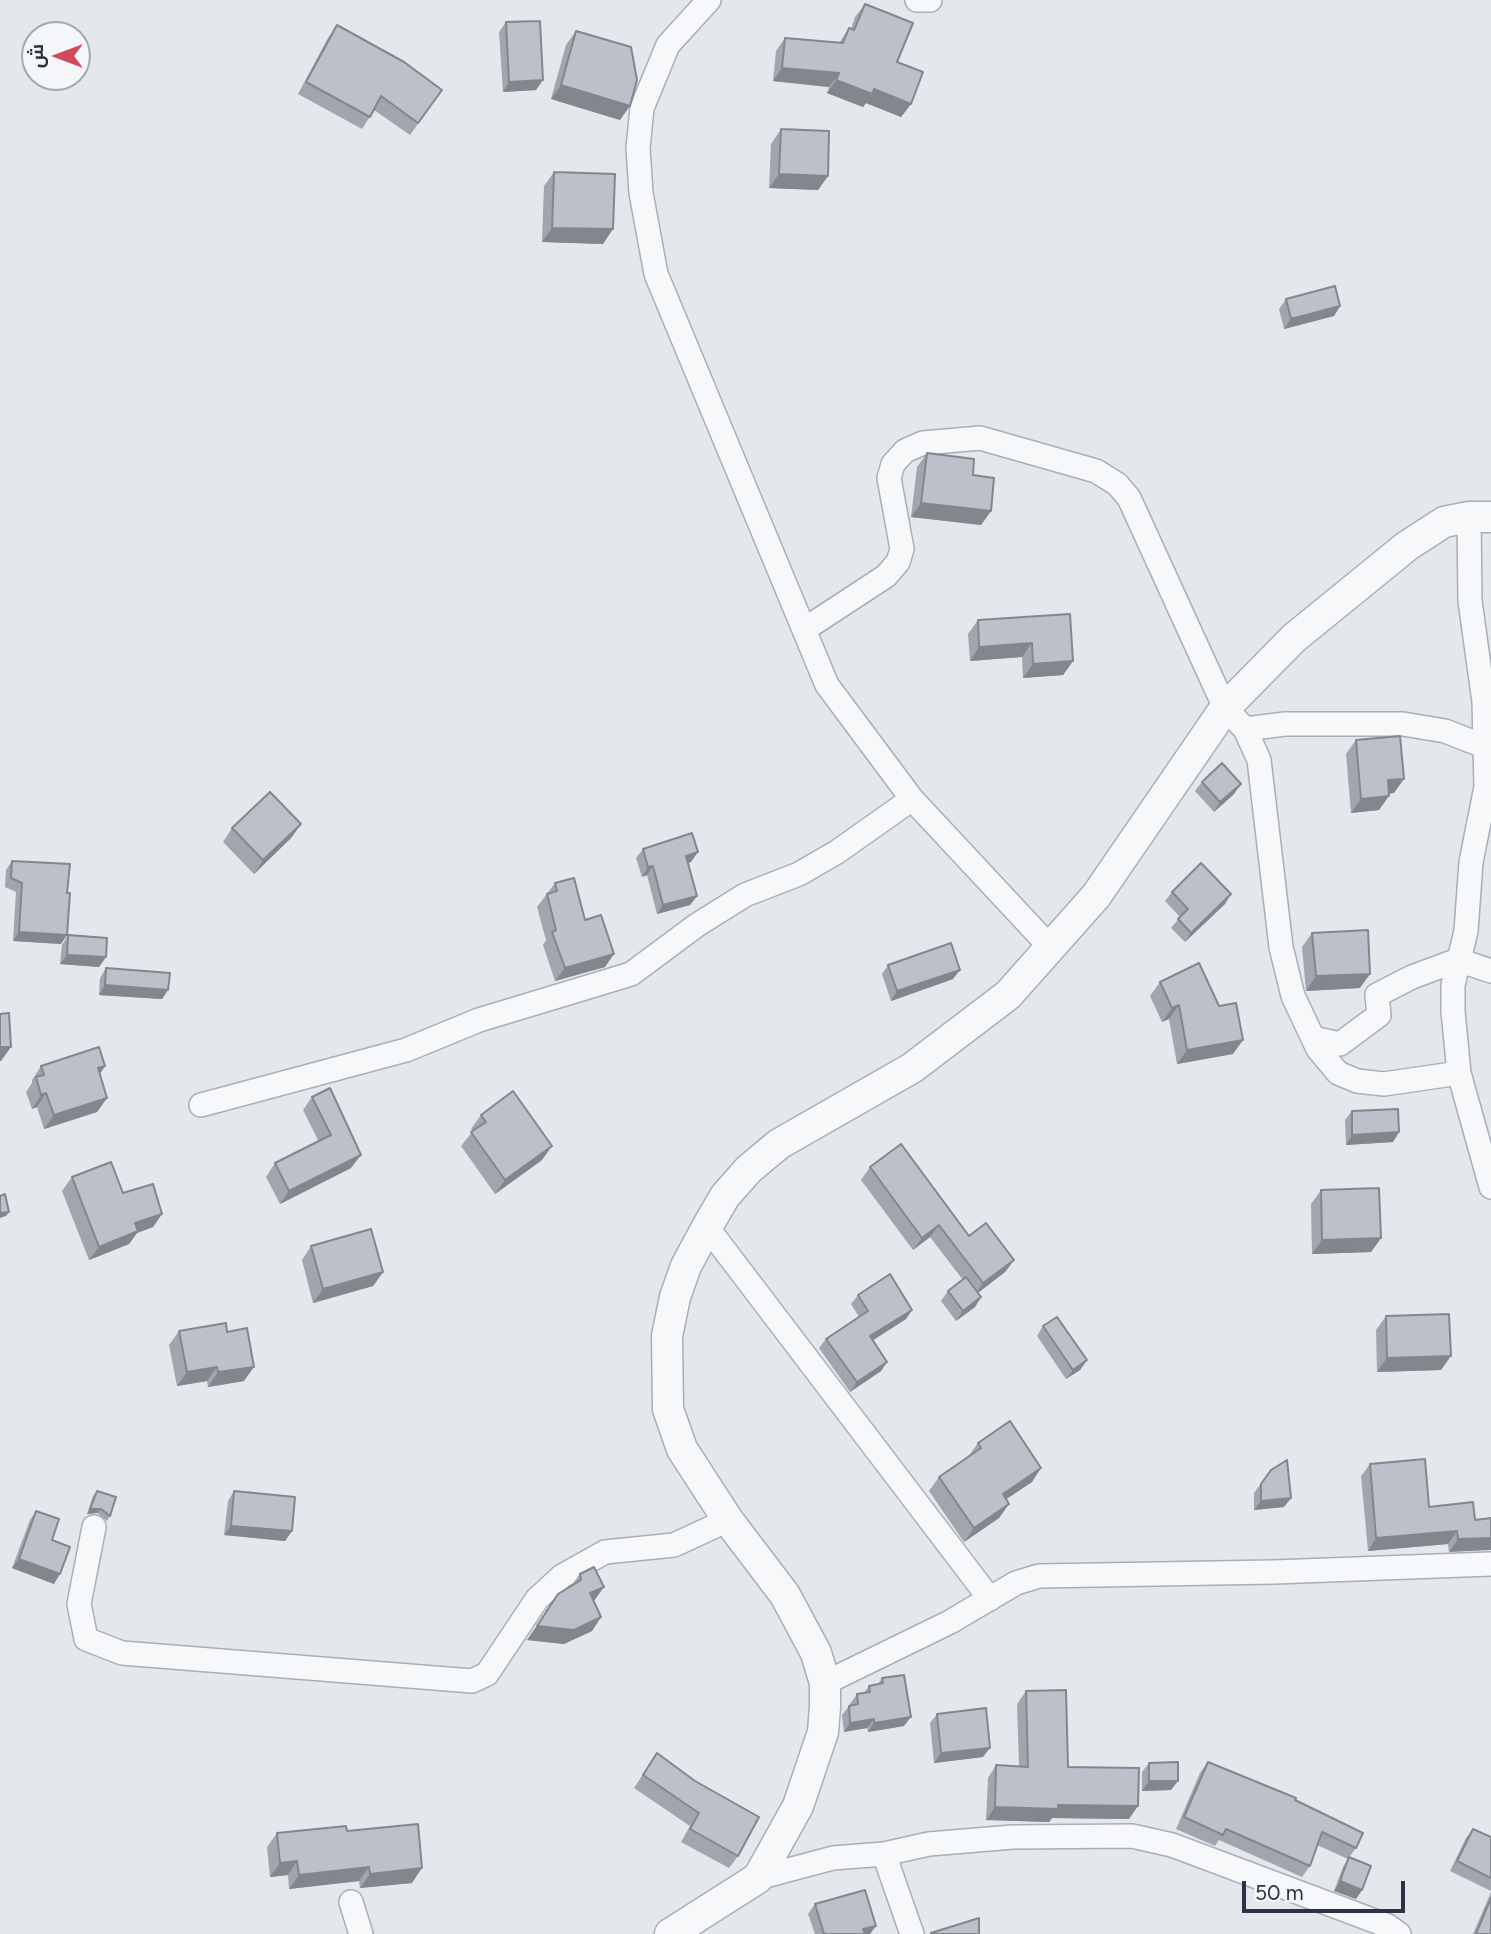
<!DOCTYPE html>
<meta charset="utf-8">
<style>
body{margin:0}
#map{position:relative;width:1491px;height:1934px;overflow:hidden;background:#e4e7ec;font-family:Figtree,Cairo,sans-serif}
canvas{display:block}
.north{position:absolute;left:21px;top:21px;width:70px;height:70px;box-sizing:border-box;background:#f4f6f9;border:2px solid #a4a8b1;border-radius:50%;rotate:270deg;font-size:19px;font-weight:700;line-height:28px;text-align:center;color:#2b3445}
.north::after{content:'';display:block;margin:auto;width:24px;height:32px;background:#d1495b;clip-path:polygon(50% 0,100% 100%,50% 72%,0 100%)}
.scale{position:absolute;left:1242px;top:1881px;width:163px;height:32px;box-sizing:border-box;border:4px solid #2b3445;border-top:0;padding-left:9px;font-size:21px;line-height:24px;white-space:nowrap;color:#2b3445;-webkit-text-stroke:5px #f4f6f9;paint-order:stroke}
</style>
<div id="map">
<canvas width="1491" height="1934"></canvas>
<div class="north">ش</div>
<div class="scale">50 m</div>
</div>
<script>
const ctx = document.querySelector('canvas').getContext('2d');
ctx.lineJoin = 'round';
function poly(rows) {
  const path = new Path2D();
  for (const r of rows) {
    path.moveTo(r[0], r[1]);
    for (let i = 2; i < r.length; i += 2) path.lineTo(r[i], r[i + 1]);
  }
  return path;
}
function strokePath(path, color, width, dash) {
  ctx.strokeStyle = color;
  ctx.lineWidth = width;
  ctx.lineCap = dash ? 'butt' : 'round';
  ctx.setLineDash(dash || []);
  ctx.stroke(path);
}
function fillPath(path, color) {
  ctx.fillStyle = color;
  ctx.fill(path, 'evenodd');
}
const minor = poly([
 [709,0,668,45,642,108,638,148,641,193,656,274,827,685,912,799,1050,947],
 [917,0,930,0],
 [1469,517,1470,601,1484,702,1486,787,1471,862,1466,931,1453,985,1453,1011,1459,1073,1491,1187],
 [805,629,886,576,898,562,902,549,889,478,893,464,905,451,923,443,980,438,1096,471,1117,484,1129,498,1225,708,1245,729,1259,760,1281,947,1293,996,1318,1049,1338,1073,1357,1081,1384,1084,1459,1073],
 [1245,729,1285,724,1403,724,1445,731,1486,747],
 [1309,1030,1313,1038,1340,1044,1379,1015,1377,995,1412,977,1458,960,1491,971],
 [201,1105,406,1050,479,1020,631,974,697,925,745,895,799,874,837,852,912,799],
 [707,1227,990,1599],
 [94,1527,79,1604,86,1639,122,1653,472,1681,487,1674,537,1599,562,1576,605,1552,674,1545,728,1520],
 [825,1683,950,1622,1016,1583,1039,1576,1274,1572,1491,1564],
 [884,1854,912,1934],
 [758,1878,833,1858,884,1854,929,1844,1013,1837,1132,1836,1172,1845,1388,1926,1399,1934],
 [351,1902,361,1934]
]);
const tertiary = poly([
 [670,1934,758,1878,798,1806,823,1732,825,1707,825,1683,816,1653,785,1595,728,1520,682,1449,668,1409,667,1336,675,1297,686,1266,707,1227,725,1196,749,1169,779,1144,912,1068,1008,995,1096,896,1225,708,1294,638,1407,546,1444,522,1469,517,1491,517]
]);
const wall = poly([
 [865,4,897,62,911,104,901,117,866,103,863,107,827,93,829,87,773,81,776,51,785,38,839,43,849,28,851,29,855,17],
 [506,22,536,90,503,92,499,32],
 [337,25,442,90,410,135,374,110,362,129,298,94,328,38],
 [576,31,620,120,551,99,566,45],
 [781,129,828,176,818,190,769,188,771,144],
 [554,172,603,244,542,242,544,186],
 [1286,299,1340,306,1334,316,1284,329,1279,309],
 [927,453,991,511,981,525,911,517,917,467],
 [978,620,1073,661,1063,675,1023,678,1022,657,970,661,968,634],
 [1356,740,1394,793,1389,794,1379,810,1351,813,1346,754],
 [1202,782,1234,794,1214,812,1195,791],
 [301,824,291,838,254,874,223,842,232,828],
 [643,849,691,862,688,863,697,896,690,905,657,914,647,875,642,877,636,858],
 [12,861,67,893,67,935,61,944,13,941,16,892,5,887,6,870],
 [555,883,585,920,605,967,555,981,543,945,546,940,537,907],
 [1172,892,1225,904,1185,942,1171,928,1180,917,1165,901],
 [1312,933,1360,988,1306,991,1302,947],
 [68,935,106,957,99,967,60,964,62,945],
 [888,965,953,979,891,1001,882,974],
 [106,968,168,990,162,999,99,995,100,978],
 [1160,982,1219,1006,1233,1054,1177,1064,1169,1019,1162,1022,1150,996],
 [41,1066,105,1066,100,1074,107,1098,97,1112,44,1129,37,1107,32,1109,26,1092,32,1083,32,1080],
 [312,1097,351,1168,280,1204,266,1177,275,1163,319,1142,303,1110],
 [1352,1111,1399,1132,1393,1142,1346,1145,1345,1120],
 [481,1115,542,1160,495,1194,461,1146,473,1131,471,1129],
 [870,1167,969,1236,1014,1260,1005,1272,978,1293,981,1297,975,1307,956,1321,941,1301,948,1291,963,1280,930,1237,913,1250,861,1180],
 [72,1177,123,1193,162,1214,153,1227,137,1233,129,1244,89,1260,62,1191],
 [1321,1190,1381,1238,1371,1252,1312,1254,1311,1204],
 [311,1246,383,1272,373,1286,313,1303,302,1260],
 [858,1295,912,1310,906,1319,873,1340,887,1362,881,1371,850,1392,819,1348,826,1339,859,1317,851,1304],
 [1386,1316,1441,1370,1377,1372,1376,1330],
 [1043,1326,1087,1360,1080,1370,1066,1379,1037,1336],
 [179,1331,227,1332,244,1381,208,1387,207,1381,177,1386,169,1345],
 [978,1443,1032,1482,1006,1499,1009,1504,999,1518,964,1542,929,1491,939,1477,968,1457],
 [1370,1464,1429,1507,1475,1520,1449,1552,1448,1544,1368,1551,1361,1476],
 [1271,1470,1291,1498,1284,1507,1254,1510,1254,1493],
 [97,1491,110,1516,107,1521,97,1513,87,1514,93,1496],
 [234,1491,292,1531,285,1541,224,1535,228,1501],
 [36,1511,52,1540,54,1584,12,1568,30,1520],
 [580,1574,601,1617,592,1631,564,1644,527,1640,558,1594,571,1586],
 [882,1678,904,1726,868,1732,867,1728,844,1732,842,1715,849,1706,850,1705,850,1704,857,1694,864,1693,869,1686,878,1684],
 [1026,1691,1068,1767,1129,1819,1052,1818,1049,1822,986,1820,988,1778,996,1765,1019,1766,1017,1704],
 [937,1714,983,1757,934,1763,930,1723],
 [657,1753,738,1856,729,1868,681,1842,690,1826,634,1788],
 [1208,1762,1295,1800,1356,1848,1348,1859,1317,1845,1310,1866,1302,1877,1219,1840,1215,1846,1176,1829,1200,1773],
 [1149,1763,1171,1790,1142,1791,1142,1772],
 [1473,1829,1491,1837,1491,1891,1450,1871,1466,1838],
 [347,1831,412,1883,360,1888,359,1881,289,1889,288,1875,270,1877,267,1847,277,1833],
 [1349,1857,1362,1890,1356,1899,1334,1891,1343,1867],
 [1491,1892,1491,1934,1473,1934],
 [815,1904,870,1934,815,1934,808,1914]
]);
const shadedWall = poly([
 [782,68,839,73,829,87,773,81],
 [543,80,536,90,503,92,509,82],
 [836,80,874,89,911,104,901,117,866,103,863,107,827,93],
 [561,85,630,106,620,120,551,99],
 [779,174,828,176,818,190,769,188],
 [552,228,613,229,603,244,542,242],
 [1340,306,1334,316,1284,329,1291,319],
 [921,503,991,511,981,525,911,517],
 [1032,643,1022,657,970,661,979,647],
 [1073,661,1063,675,1023,678,1033,664],
 [1404,779,1394,793,1378,794,1388,780],
 [1241,784,1234,794,1214,812,1220,802],
 [1389,796,1379,810,1351,813,1361,799],
 [301,824,291,838,254,874,263,860],
 [698,852,691,862,680,865,686,856],
 [653,866,647,875,642,877,648,867],
 [1231,894,1225,904,1185,942,1191,933],
 [697,896,690,905,657,914,663,905],
 [19,932,67,935,61,944,13,941],
 [614,954,605,967,555,981,565,968],
 [67,955,106,957,99,967,60,964],
 [960,970,953,979,891,1001,897,991],
 [1370,974,1360,988,1306,991,1316,976],
 [105,985,168,990,162,999,99,995],
 [1179,1005,1169,1019,1162,1022,1172,1008],
 [1243,1040,1233,1054,1177,1064,1187,1050],
 [0,1047,11,1047,1,1061,0,1061],
 [105,1066,95,1080,98,1068],
 [46,1093,37,1107,32,1109,41,1095],
 [107,1098,97,1112,44,1129,54,1115],
 [1399,1132,1393,1142,1346,1145,1352,1135],
 [552,1146,542,1160,495,1194,505,1180],
 [361,1155,351,1168,280,1204,289,1191],
 [9,1212,6,1216,0,1218,0,1213],
 [162,1214,153,1227,137,1233,129,1244,89,1260,99,1247,135,1223],
 [939,1225,930,1237,913,1250,922,1238],
 [1381,1238,1371,1252,1312,1254,1322,1240],
 [1014,1260,1005,1272,975,1295,983,1283],
 [383,1272,373,1286,313,1303,323,1289],
 [981,1297,975,1307,956,1321,963,1311],
 [912,1310,906,1319,864,1346,870,1336],
 [1451,1356,1441,1370,1377,1372,1387,1358],
 [1087,1360,1080,1370,1066,1379,1073,1370],
 [887,1362,881,1371,850,1392,857,1382],
 [217,1367,207,1381,177,1386,187,1372],
 [254,1367,244,1381,208,1387,218,1372],
 [1041,1468,1032,1482,993,1508,1003,1494],
 [1291,1498,1284,1507,1254,1510,1261,1501],
 [1009,1504,999,1518,964,1542,974,1528],
 [90,1509,101,1509,97,1513,87,1514],
 [231,1526,292,1531,285,1541,224,1535],
 [1457,1531,1448,1544,1368,1551,1376,1538],
 [1491,1538,1491,1550,1449,1552,1458,1539],
 [19,1559,60,1574,54,1584,12,1568],
 [604,1587,594,1601,590,1593],
 [601,1617,592,1631,564,1644,527,1640,537,1626],
 [911,1717,904,1726,868,1732,874,1723],
 [874,1719,867,1728,844,1732,850,1723],
 [990,1748,983,1757,934,1763,941,1753],
 [1149,1781,1178,1781,1171,1790,1142,1791],
 [1058,1805,1138,1806,1129,1819,1052,1818,1049,1822,986,1820,995,1807],
 [297,1861,288,1875,270,1877,280,1863],
 [369,1867,359,1881,289,1889,299,1875],
 [422,1868,412,1883,360,1888,370,1874],
 [1340,1881,1362,1890,1356,1899,1334,1891],
 [876,1926,870,1934,860,1934,863,1929]
]);
const building = poly([
 [865,4,913,23,897,62,923,72,911,104,874,89,872,94,836,80,839,73,782,68,785,38,843,43,849,28,854,30,865,4],
 [540,21,543,80,509,82,506,22,540,21],
 [337,25,404,62,442,90,418,123,381,96,370,117,306,82,337,25],
 [576,31,631,47,637,80,630,106,561,85,576,31],
 [781,129,829,131,828,176,779,174,781,129],
 [554,172,615,174,613,229,552,228,554,172],
 [1335,286,1340,306,1291,319,1286,299,1335,286],
 [927,453,974,459,973,475,994,478,991,511,921,503,927,453],
 [1070,614,1073,661,1033,664,1032,643,979,647,978,620,1070,614],
 [1400,736,1404,779,1388,780,1389,796,1361,799,1356,740,1400,736],
 [1222,763,1241,784,1220,802,1202,782,1222,763],
 [270,792,301,824,263,860,232,828,270,792],
 [692,833,698,852,686,856,697,896,663,905,653,866,648,867,643,849,692,833],
 [12,861,70,864,67,893,70,893,67,935,19,932,22,883,11,878,12,861],
 [1201,863,1231,894,1191,933,1178,919,1188,909,1172,892,1201,863],
 [574,878,585,920,601,915,614,954,565,968,552,932,556,930,547,894,557,891,555,883,574,878],
 [1368,930,1370,974,1316,976,1312,933,1368,930],
 [68,935,107,938,106,957,67,955,68,935],
 [951,943,960,970,897,991,888,965,951,943],
 [1199,963,1219,1006,1236,1003,1243,1040,1187,1050,1179,1005,1172,1008,1160,982,1199,963],
 [106,968,170,973,168,990,105,985,106,968],
 [9,1013,11,1047,0,1047,0,1014,9,1013],
 [99,1047,105,1066,98,1068,107,1098,54,1115,46,1093,41,1095,36,1077,44,1075,41,1066,99,1047],
 [330,1088,361,1155,289,1191,275,1163,331,1135,312,1097,330,1088],
 [513,1091,552,1146,505,1180,471,1132,486,1122,481,1115,513,1091],
 [1398,1109,1399,1132,1352,1135,1352,1111,1398,1109],
 [901,1144,969,1236,986,1223,1014,1260,983,1283,939,1225,922,1238,870,1167,901,1144],
 [111,1162,123,1193,153,1184,162,1214,135,1223,138,1231,99,1247,72,1177,111,1162],
 [1379,1188,1381,1238,1322,1240,1321,1190,1379,1188],
 [5,1194,9,1212,0,1213,0,1196,5,1194],
 [371,1229,383,1272,323,1289,311,1246,371,1229],
 [890,1274,912,1310,870,1336,887,1362,857,1382,826,1339,868,1311,858,1295,890,1274],
 [966,1277,981,1297,963,1311,948,1291,966,1277],
 [1449,1314,1451,1356,1387,1358,1386,1316,1449,1314],
 [1057,1317,1087,1360,1073,1370,1043,1326,1057,1317],
 [226,1323,227,1332,247,1328,254,1367,218,1372,217,1367,187,1372,179,1331,226,1323],
 [1010,1421,1041,1468,1003,1494,1009,1504,974,1528,939,1477,981,1448,978,1443,1010,1421],
 [1425,1459,1429,1507,1473,1502,1475,1520,1491,1518,1491,1538,1458,1539,1457,1531,1376,1538,1370,1464,1425,1459],
 [1287,1460,1291,1498,1261,1501,1261,1484,1271,1470,1287,1460],
 [97,1491,116,1497,110,1516,101,1509,90,1509,97,1491],
 [234,1491,295,1497,292,1531,231,1526,234,1491],
 [36,1511,59,1519,52,1540,70,1547,60,1574,19,1559,36,1511],
 [594,1567,604,1587,590,1593,601,1617,574,1630,537,1626,558,1594,581,1580,580,1574,594,1567],
 [904,1675,911,1717,874,1723,874,1719,850,1723,849,1706,858,1704,857,1694,870,1692,869,1686,883,1683,882,1678,904,1675],
 [1066,1690,1068,1767,1139,1768,1138,1806,1058,1805,1058,1809,995,1807,996,1765,1028,1767,1026,1691,1066,1690],
 [986,1708,990,1748,941,1753,937,1714,986,1708],
 [657,1753,695,1781,759,1817,738,1856,690,1829,699,1813,643,1775,657,1753],
 [1178,1762,1178,1781,1149,1781,1149,1763,1178,1762],
 [1208,1762,1296,1798,1295,1800,1363,1833,1356,1848,1322,1832,1310,1866,1226,1829,1223,1835,1184,1817,1208,1762],
 [418,1824,422,1868,370,1874,369,1867,299,1875,297,1861,280,1863,277,1833,346,1826,347,1831,418,1824],
 [1473,1829,1491,1837,1491,1878,1457,1861,1473,1829],
 [1349,1857,1371,1866,1362,1890,1340,1881,1349,1857],
 [865,1890,876,1926,863,1929,865,1934,824,1934,815,1904,865,1890],
 [1491,1898,1491,1934,1476,1934,1491,1898],
 [979,1918,979,1934,932,1934,931,1933,979,1918]
]);
strokePath(minor, '#a9aeb7', 26);
strokePath(tertiary, '#a9aeb7', 33);
strokePath(minor, '#f7f8fa', 23);
strokePath(tertiary, '#f7f8fa', 30);
fillPath(wall, '#a1a5ae');
fillPath(shadedWall, '#83868d');
fillPath(building, '#bbc0ca');
strokePath(building, '#83868d', 2);
</script>
